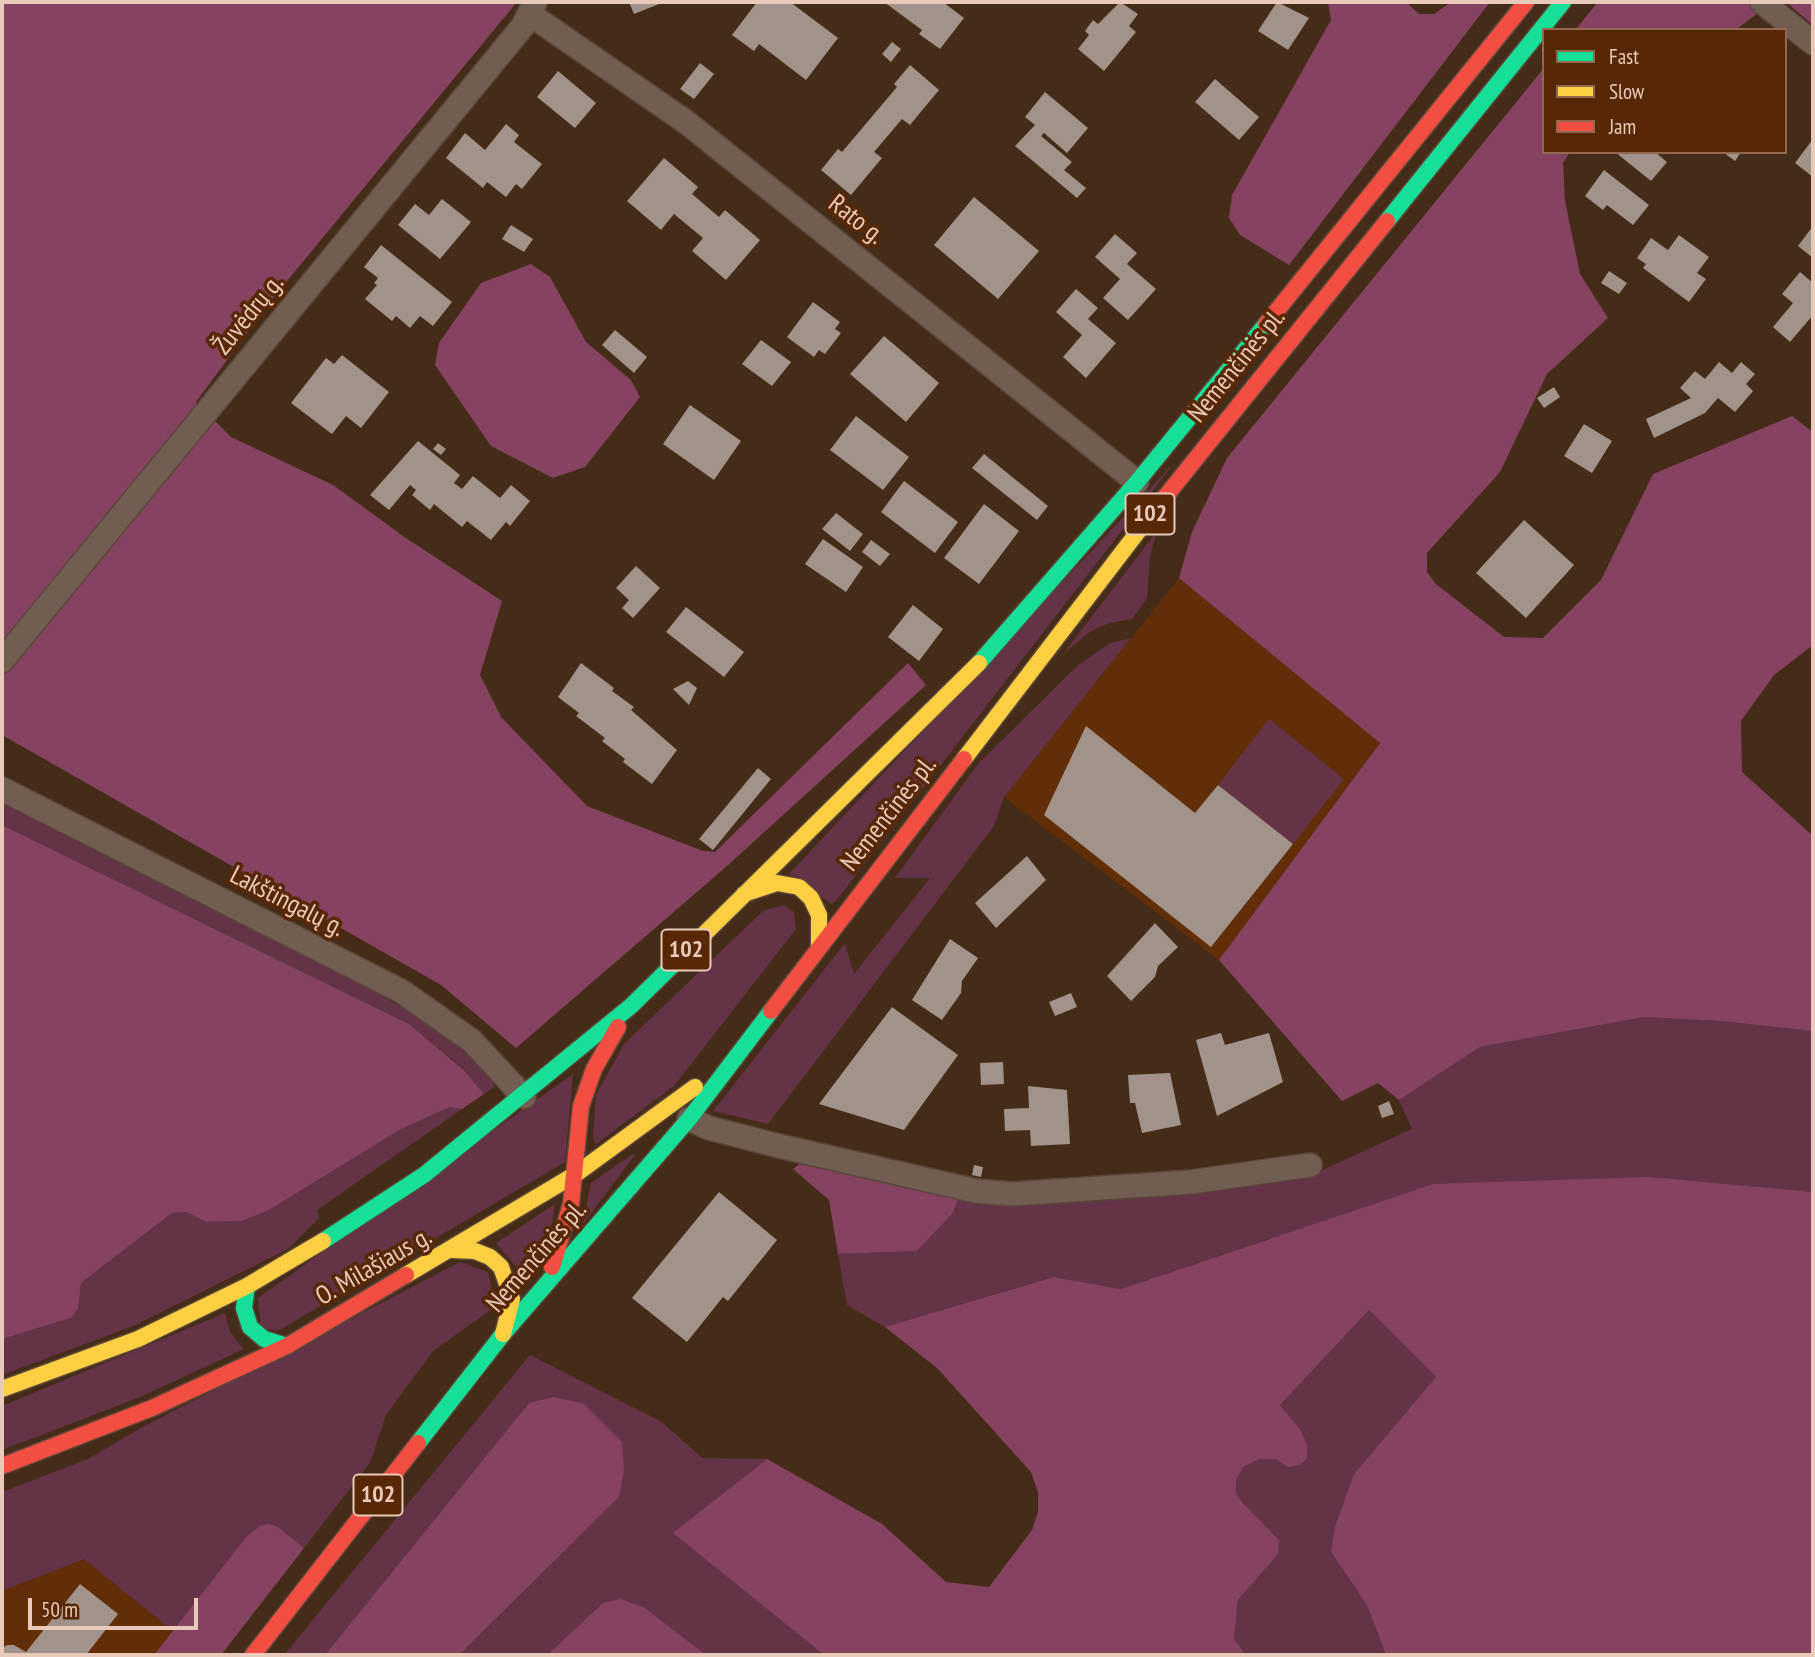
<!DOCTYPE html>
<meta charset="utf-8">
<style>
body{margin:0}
#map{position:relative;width:1815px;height:1657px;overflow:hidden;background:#452c19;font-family:"PT Sans Narrow",sans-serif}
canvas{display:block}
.frame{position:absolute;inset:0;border:4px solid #e9caba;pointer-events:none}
.legend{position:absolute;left:1542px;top:28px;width:245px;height:126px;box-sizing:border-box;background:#582806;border:2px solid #92694e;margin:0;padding:9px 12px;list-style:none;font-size:21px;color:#e9caba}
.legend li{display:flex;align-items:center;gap:14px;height:35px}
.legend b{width:35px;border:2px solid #92694e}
.scale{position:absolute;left:28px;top:1598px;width:170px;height:32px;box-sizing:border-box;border:4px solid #e9caba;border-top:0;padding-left:9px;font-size:21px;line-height:24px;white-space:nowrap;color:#e9caba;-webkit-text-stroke:5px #582806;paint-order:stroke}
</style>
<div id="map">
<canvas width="1815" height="1657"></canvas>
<div class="frame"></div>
<ul class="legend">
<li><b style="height:9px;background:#16e098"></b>Fast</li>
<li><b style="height:9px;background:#ffcf43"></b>Slow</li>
<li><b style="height:9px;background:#f24e42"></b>Jam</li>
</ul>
<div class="scale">50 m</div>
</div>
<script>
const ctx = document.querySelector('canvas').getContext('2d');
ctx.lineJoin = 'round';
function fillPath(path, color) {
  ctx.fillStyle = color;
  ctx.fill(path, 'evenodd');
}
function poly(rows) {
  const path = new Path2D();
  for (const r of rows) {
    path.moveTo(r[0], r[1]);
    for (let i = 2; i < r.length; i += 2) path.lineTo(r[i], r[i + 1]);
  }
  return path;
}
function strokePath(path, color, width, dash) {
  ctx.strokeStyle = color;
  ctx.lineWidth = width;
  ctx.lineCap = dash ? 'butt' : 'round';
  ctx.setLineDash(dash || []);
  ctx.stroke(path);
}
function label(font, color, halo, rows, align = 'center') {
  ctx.font = font + ' "PT Sans Narrow",sans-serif';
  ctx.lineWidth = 7;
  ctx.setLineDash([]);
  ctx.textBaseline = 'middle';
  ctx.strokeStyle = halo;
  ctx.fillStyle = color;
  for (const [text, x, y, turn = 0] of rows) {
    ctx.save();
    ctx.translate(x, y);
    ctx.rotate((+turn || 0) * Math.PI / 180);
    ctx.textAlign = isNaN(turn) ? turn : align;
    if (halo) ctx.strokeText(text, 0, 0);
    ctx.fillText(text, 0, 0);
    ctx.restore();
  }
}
const built = poly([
 [1179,578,1380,743,1219,960,1004,797],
 [84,1559,173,1631,154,1655,2,1655,2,1591]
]);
const green = poly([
 [1174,463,835,902,831,904,789,874],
 [1157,531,1150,556,1147,598,1132,619,1109,623,1091,631,1064,653],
 [1131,638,1004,797,994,826,768,1124,713,1111,845,943,854,974,930,878,895,878,978,764,1077,666,1110,643],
 [1269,719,1344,779,1293,844,1218,785],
 [2,802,374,991,433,1026,475,1061,491,1077,494,1087,484,1094,465,1070,409,1024,2,825],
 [783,905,794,912,796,929,674,1086,596,1144,593,1138,596,1095,624,1044,763,911],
 [1644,1017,1721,1021,1813,1031,1813,1192,1651,1177,1268,1239,1121,1289,1052,1277,885,1327,847,1305,838,1254,917,1251,953,1213,958,1198,1316,1173,1412,1129,1399,1100,1480,1047],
 [573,1074,565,1162,278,1331,261,1328,258,1298],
 [450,1107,462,1109,317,1210,319,1218,288,1249,131,1327,2,1375,2,1339,71,1318,78,1309,81,1283,172,1213,186,1212,207,1222,242,1221,269,1210,401,1129],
 [633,1154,635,1155,583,1224,591,1183],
 [555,1204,552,1224,520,1271,496,1243],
 [460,1262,488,1272,494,1301,489,1311,433,1351,386,1415,370,1463,304,1548,278,1527,246,1537,173,1631,84,1559,2,1591,2,1492,88,1459,141,1428],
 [1369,1310,1436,1377,1354,1474,1331,1552,1367,1605,1386,1655,1246,1655,1234,1639,1238,1600,1278,1554,1279,1540,1243,1503,1236,1493,1236,1480,1243,1467,1259,1459,1276,1459,1299,1428,1280,1405],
 [225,1313,230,1332,244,1349,138,1398,2,1450,2,1406],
 [530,1355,662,1422,702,1458,767,1459,674,1533,823,1654,829,1655,706,1655,645,1608,603,1603,547,1655,459,1655,619,1497,529,1403,325,1655,284,1655]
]);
const forest = poly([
 [2,2,517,2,273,298,196,402,231,437,333,485,403,536,502,601,480,675,501,717,587,806,703,851,715,852,908,663,926,685,727,866,516,1048,441,985,2,735],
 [1328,2,1406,2,1419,14,1434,14,1451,2,1490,2,1289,265,1240,235,1229,218,1232,195,1331,20],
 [1598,2,1773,2,1735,30,1575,30],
 [1786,2,1813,2,1813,25],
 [1544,68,1544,152,1570,152,1563,163,1565,201,1580,274,1608,318,1547,374,1500,472,1427,553,1427,572,1436,584,1504,637,1543,638,1601,580,1653,474,1792,416,1813,432,1813,645,1774,675,1741,721,1742,772,1813,836,1813,1031,1721,1021,1644,1017,1480,1047,1399,1100,1378,1083,1342,1101,1219,960,1380,743,1179,578,1192,532,1227,458],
 [531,264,550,277,586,342,631,380,640,397,585,467,553,478,491,446,435,365,439,343,481,283],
 [2,825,409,1024,465,1071,484,1094,462,1109,450,1107,401,1129,269,1210,242,1221,207,1222,186,1212,172,1213,81,1283,78,1309,71,1318,2,1339],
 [809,1157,958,1198,953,1213,917,1251,838,1254,829,1200,793,1169],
 [1651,1177,1813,1192,1813,1655,1386,1655,1367,1605,1331,1552,1335,1527,1354,1474,1436,1377,1369,1310,1280,1405,1299,1428,1307,1444,1307,1458,1300,1465,1288,1467,1276,1459,1259,1459,1243,1467,1236,1480,1236,1493,1243,1503,1279,1540,1278,1554,1238,1600,1234,1639,1246,1655,823,1654,673,1533,767,1459,882,1524,946,1582,989,1587,1032,1530,1038,1512,1038,1492,1031,1472,937,1368,885,1327,1053,1277,1121,1289,1433,1184],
 [554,1397,584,1404,622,1442,624,1471,619,1497,459,1655,325,1655,529,1403],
 [269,1524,278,1527,304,1548,221,1655,154,1655,246,1537,260,1526],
 [621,1599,645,1608,706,1655,547,1655,603,1603]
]);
const building = poly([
 [629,2,664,2,634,14],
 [757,2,790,2,838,38,806,80,759,44,754,51,732,35],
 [884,2,943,2,964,18,940,49,919,34,922,30],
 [1120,2,1138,14,1129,26,1136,32,1104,71,1078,49,1089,35,1085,31,1093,20,1098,24],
 [1277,2,1309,18,1288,50,1258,31],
 [892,42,901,49,891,62,882,54],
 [700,63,714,74,694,99,680,89],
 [910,65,939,90,910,125,902,119,874,152,882,158,851,195,821,170,838,149,842,152,897,87,894,84],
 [558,71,596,103,575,128,537,97],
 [1215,79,1259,117,1239,140,1195,102],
 [1045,92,1088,128,1067,153,1044,133,1041,136,1072,162,1064,170,1086,188,1077,198,1015,146,1035,125,1025,117],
 [506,124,519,135,514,142,542,164,522,189,516,184,506,197,487,182,483,188,446,158,465,133,485,150],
 [1813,139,1813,177,1795,163],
 [1615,152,1655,152,1667,162,1651,181],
 [1723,152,1741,152,1735,161],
 [664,158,698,187,692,194,719,217,725,210,760,240,726,280,692,251,703,238,674,214,661,230,627,201],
 [1604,170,1649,205,1633,225,1607,205,1603,210,1585,196],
 [974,197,1039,251,998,299,934,245],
 [442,199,471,222,440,259,398,225,415,204,429,215],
 [511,225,533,239,524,252,502,239],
 [1813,226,1813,258,1798,246],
 [1115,234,1137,253,1127,264,1156,289,1128,320,1103,298,1120,279,1095,257],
 [1679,235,1709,257,1697,273,1706,279,1689,302,1643,268,1646,264,1637,258,1651,238,1668,250],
 [381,245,452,302,433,326,420,316,410,328,396,316,392,321,365,299,377,285,374,283,378,278,364,267],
 [1609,271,1627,283,1619,294,1601,283],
 [1800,272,1813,283,1813,315,1790,342,1773,327,1793,303,1782,294],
 [1076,289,1098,308,1088,319,1116,343,1086,378,1063,357,1082,335,1056,312],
 [813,302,840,322,835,329,841,333,825,354,819,350,814,357,787,337],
 [615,330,647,357,634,373,602,345],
 [884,336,939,383,906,422,850,374],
 [761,340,791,362,772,386,742,364],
 [342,355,389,392,361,428,346,416,332,434,291,403,326,358,334,364],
 [1719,362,1732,373,1741,362,1755,374,1746,384,1753,391,1735,412,1718,398,1705,413,1654,438,1646,419,1691,398,1680,388,1695,371,1705,379],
 [1554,387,1560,397,1544,408,1537,398],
 [690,405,741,441,714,480,663,444],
 [856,416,909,457,883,490,830,450],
 [1584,424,1612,441,1592,473,1564,456],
 [418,441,460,475,454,483,462,489,473,476,500,498,511,485,530,501,510,526,506,522,491,540,467,521,462,527,434,504,430,510,412,495,416,490,410,485,389,510,370,495],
 [438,443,446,449,441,455,433,449],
 [984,454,1048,506,1037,520,972,468],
 [904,481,958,522,935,553,881,512],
 [984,504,1019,531,979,584,944,558],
 [836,513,863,534,850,551,822,529],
 [1524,520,1574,565,1526,618,1476,573],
 [823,539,863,567,846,592,805,564],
 [871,540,890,554,880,566,862,552],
 [636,566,660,588,633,618,622,608,629,600,616,588],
 [913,605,943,629,919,661,888,637],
 [686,607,744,652,724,677,666,632],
 [581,663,614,688,612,691,634,707,631,710,677,750,652,784,623,762,625,759,602,741,605,738,576,716,579,713,558,697],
 [688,681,697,688,689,705,673,689],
 [1086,726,1195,813,1218,785,1293,844,1211,947,1044,815],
 [758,768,771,779,713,850,699,839],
 [1027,856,1046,880,996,928,975,903],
 [1155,923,1178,947,1158,966,1155,977,1131,1001,1107,976],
 [950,939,978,958,962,981,961,993,942,1020,912,1000],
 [1071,993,1077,1007,1055,1016,1049,1002],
 [892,1007,958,1055,904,1130,819,1104],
 [1221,1033,1225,1045,1269,1033,1283,1082,1217,1116,1196,1040],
 [1003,1062,1004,1084,981,1085,980,1063],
 [1170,1073,1181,1125,1142,1133,1135,1103,1130,1103,1128,1075],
 [1028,1086,1067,1090,1070,1144,1031,1146,1030,1130,1005,1131,1004,1109,1029,1108],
 [1389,1101,1394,1114,1382,1118,1378,1106],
 [974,1165,983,1167,981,1177,972,1175],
 [719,1192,777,1240,728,1301,723,1297,687,1342,632,1298],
 [80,1584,118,1614,86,1655,2,1655,2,1648,7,1645,14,1645,26,1652]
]);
const street = poly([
 [1762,2,1813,43],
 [531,15,686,122,1137,482],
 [2,661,523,26,535,2],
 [2,789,401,991,472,1041,524,1097],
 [689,1119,709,1128,779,1146,976,1191,1012,1194,1191,1182,1310,1165]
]);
const fast = poly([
 [1387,221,1563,2],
 [979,663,1137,482,1266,324],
 [323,1241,424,1175,631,1006,684,954],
 [247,1286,244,1308,250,1327,264,1339,287,1346],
 [418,1443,503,1334,689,1119,771,1011]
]);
const slow = poly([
 [964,759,1153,512],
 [744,894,777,883,799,887,811,898,819,915,819,946],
 [684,954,979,663],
 [452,1250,475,1251,490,1257,501,1267,512,1299,503,1334],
 [406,1275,576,1174,695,1087],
 [2,1389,138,1339,247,1286,323,1241]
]);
const jam = poly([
 [1266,324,1526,2],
 [1153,512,1387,221],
 [771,1011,964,759],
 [552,1267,571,1204,581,1106,594,1069,618,1027],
 [2,1466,152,1408,287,1346,406,1275],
 [253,1655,418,1443]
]);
const shields = [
 [1150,514,49],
 [686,950,49],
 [378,1495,49]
];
const shieldNames = [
 ["102",1150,514],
 ["102",686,950],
 ["102",378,1495]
];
const streetNames = [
 ["Rato g.",856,220,38],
 ["Žuvėdrų g.",249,315,-51],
 ["Nemenčinės pl.",1237,366,-51],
 ["Nemenčinės pl.",889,814,-52],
 ["Lakštingalų g.",287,902,27],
 ["Nemenčinės pl.",537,1257,-49],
 ["O. Milašiaus g.",374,1267,-30]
];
fillPath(built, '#622e08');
fillPath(green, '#653348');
fillPath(forest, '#864361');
fillPath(building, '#a19389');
strokePath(street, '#5b4739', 26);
strokePath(fast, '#5b4739', 19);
strokePath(slow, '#5b4739', 19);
strokePath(jam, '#5b4739', 19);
strokePath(street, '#715d51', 23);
strokePath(fast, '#16e098', 16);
strokePath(slow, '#ffcf43', 16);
strokePath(jam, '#f24e42', 16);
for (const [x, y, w] of shields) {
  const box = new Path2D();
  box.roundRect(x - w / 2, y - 20.5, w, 41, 5);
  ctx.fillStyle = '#582806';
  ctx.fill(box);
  strokePath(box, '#e9caba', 2);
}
label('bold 24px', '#e9caba', null, shieldNames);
label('26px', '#e9caba', '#582806', streetNames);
</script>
